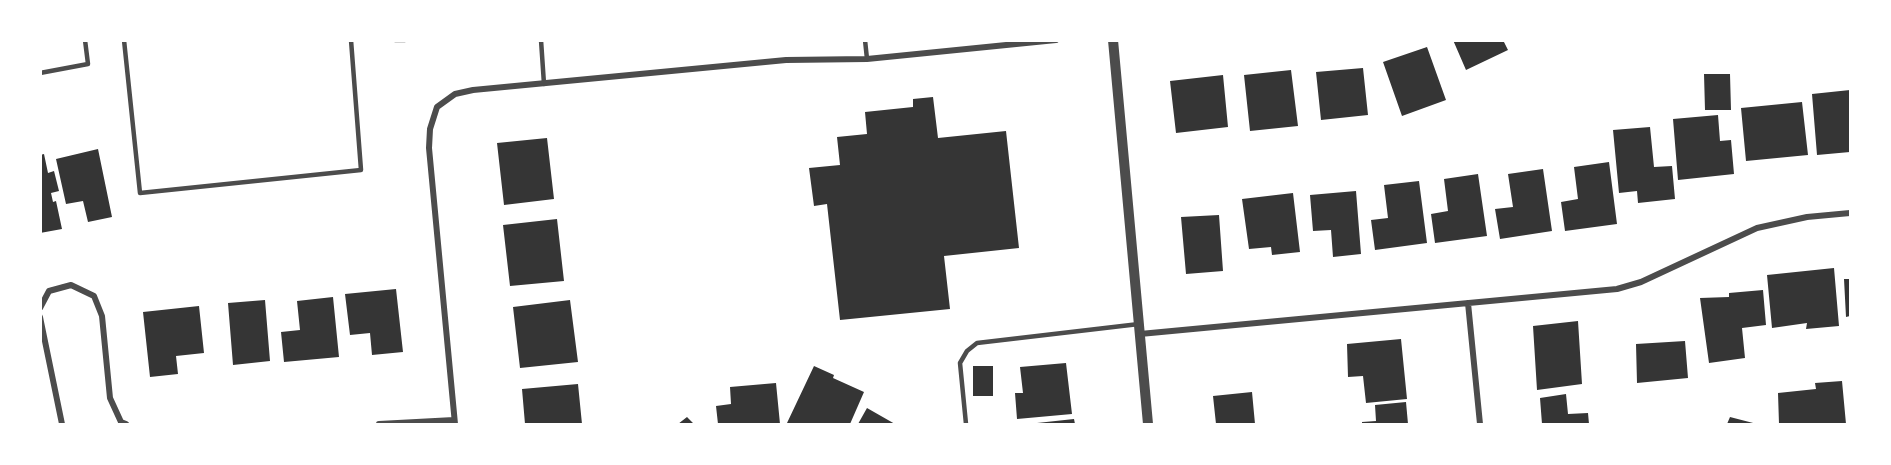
<!DOCTYPE html>
<style>
body{margin:0}
#map{position:relative;width:1891px;height:465px;overflow:hidden;background:#fff;font-family:"Public Sans",sans-serif}
canvas{display:block}
.frame{position:absolute;inset:0;border:42px solid #fff;pointer-events:none}
</style>
<div id="map">
<canvas width="1891" height="465"></canvas>
<div class="frame"></div>
</div>
<script>
const ctx = document.querySelector('canvas').getContext('2d');
ctx.lineJoin = 'round';
function fillPath(path, color) {
  ctx.fillStyle = color;
  ctx.fill(path, 'evenodd');
}
function poly(rows) {
  const path = new Path2D();
  for (const r of rows) {
    path.moveTo(r[0], r[1]);
    for (let i = 2; i < r.length; i += 2) path.lineTo(r[i], r[i + 1]);
  }
  return path;
}
function strokePath(path, color, width, dash) {
  ctx.strokeStyle = color;
  ctx.lineWidth = width;
  ctx.lineCap = dash ? 'butt' : 'round';
  ctx.setLineDash(dash || []);
  ctx.stroke(path);
}
const building = poly([
 [1453,40,1503,40,1508,50,1466,70],
 [1427,47,1446,100,1402,116,1383,62],
 [1363,68,1368,115,1321,120,1316,72],
 [1291,70,1298,126,1250,131,1244,75],
 [1704,74,1730,74,1731,110,1705,110],
 [1223,75,1228,127,1176,133,1170,81],
 [1850,90,1850,152,1817,155,1812,94],
 [933,97,938,138,1006,131,1019,248,944,256,950,309,840,320,827,204,814,206,809,168,840,165,837,137,867,134,865,112,913,107,913,99],
 [1802,102,1808,155,1746,161,1741,108],
 [1718,115,1720,141,1731,140,1734,174,1678,180,1673,119],
 [1650,127,1654,167,1672,166,1675,199,1638,203,1637,191,1619,193,1613,130],
 [547,138,554,199,504,205,497,143],
 [98,149,112,217,88,222,83,201,66,204,56,159],
 [44,154,48,173,54,171,59,191,51,193,53,202,56,201,62,229,40,233,40,155],
 [1609,162,1617,224,1565,231,1561,202,1578,199,1574,167],
 [1543,169,1552,231,1500,239,1495,209,1513,207,1508,174],
 [1478,174,1487,236,1435,243,1431,214,1448,211,1444,179],
 [1419,181,1427,243,1375,250,1371,220,1388,218,1384,185],
 [1356,191,1361,254,1333,257,1331,230,1313,231,1310,195],
 [1293,193,1300,252,1272,255,1271,247,1249,249,1242,199],
 [1219,215,1223,271,1186,274,1181,217],
 [557,219,564,281,510,286,503,225],
 [1834,268,1839,326,1806,329,1807,323,1772,328,1767,275],
 [1844,279,1850,279,1850,316,1846,317],
 [396,289,403,352,372,355,370,333,350,335,345,294],
 [1763,290,1766,325,1742,328,1745,358,1709,363,1700,298,1729,297,1729,293],
 [333,297,339,357,284,362,281,332,300,330,297,301],
 [265,300,270,361,233,365,228,303],
 [570,300,578,362,520,368,513,307],
 [199,306,204,353,176,356,178,374,150,377,143,312],
 [1578,321,1582,384,1537,390,1533,326],
 [1401,339,1407,399,1366,403,1363,376,1348,377,1347,344],
 [1685,341,1688,378,1637,383,1636,344],
 [1066,363,1072,414,1017,419,1015,393,1023,393,1020,367],
 [814,366,834,375,833,378,864,392,850,424,787,423],
 [973,366,993,366,993,396,973,396],
 [1842,381,1846,424,1779,424,1778,393,1816,389,1815,383],
 [776,383,780,424,718,424,716,406,731,404,730,387],
 [578,384,582,424,525,424,522,389],
 [1252,392,1255,424,1216,424,1213,396],
 [1566,394,1568,414,1588,413,1589,424,1542,424,1540,398],
 [1406,402,1408,424,1362,424,1362,422,1376,421,1375,405],
 [867,408,895,424,858,424],
 [687,417,694,424,678,424],
 [1730,417,1757,424,1727,424],
 [1074,419,1075,424,1037,424,1037,423]
]);
const service = poly([
 [124,40,140,193,361,170,351,40],
 [395,40,405,40],
 [541,40,544,84],
 [865,40,867,59],
 [40,73,88,64,85,40],
 [966,424,960,363,967,351,977,343,1139,324]
]);
const minor = poly([
 [1468,303,1480,424],
 [40,308,49,291,71,285,94,296,102,316,110,398,121,422,126,424],
 [40,317,62,424],
 [1140,334,1617,289,1641,282,1757,228,1807,217,1850,213],
 [379,424,454,420],
 [455,424,429,148,430,129,437,107,455,94,473,90,786,60,867,59,1056,40]
]);
const tertiary = poly([
 [1113,40,1148,424]
]);
fillPath(building, '#353535');
strokePath(service, '#4c4c4c', 4.5);
strokePath(minor, '#4c4c4c', 6);
strokePath(tertiary, '#4c4c4c', 10);
</script>
